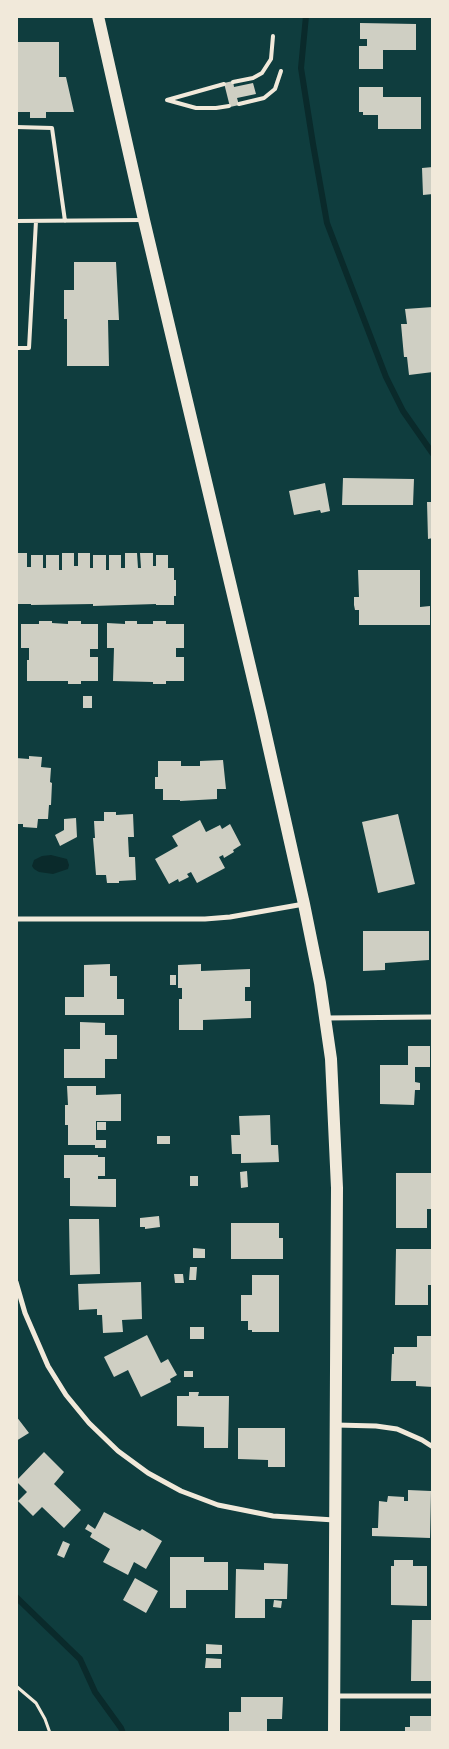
<!DOCTYPE html>
<style>
body{margin:0}
#map{position:relative;width:449px;height:1749px;overflow:hidden;background:#0f3d3e;font-family:Inter,sans-serif}
canvas{display:block}
.frame{position:absolute;inset:0;border:18px solid #f1e9da;pointer-events:none}
</style>
<div id="map">
<canvas width="449" height="1749"></canvas>
<div class="frame"></div>
</div>
<script>
const ctx = document.querySelector('canvas').getContext('2d');
ctx.lineJoin = 'round';
function fillPath(path, color) {
  ctx.fillStyle = color;
  ctx.fill(path, 'evenodd');
}
function poly(rows) {
  const path = new Path2D();
  for (const r of rows) {
    path.moveTo(r[0], r[1]);
    for (let i = 2; i < r.length; i += 2) path.lineTo(r[i], r[i + 1]);
  }
  return path;
}
function strokePath(path, color, width, dash) {
  ctx.strokeStyle = color;
  ctx.lineWidth = width;
  ctx.lineCap = dash ? 'butt' : 'round';
  ctx.setLineDash(dash || []);
  ctx.stroke(path);
}
const water = poly([
 [51,855,67,859,69,865,68,869,53,874,39,872,34,869,32,866,34,860,42,856]
]);
const stream = poly([
 [306,16,301,68,313,144,327,223,386,377,403,411,433,454],
 [16,1597,80,1659,95,1692,121,1728,123,1733]
]);
const building = poly([
 [360,23,416,24,416,50,383,50,383,69,359,69,359,46,367,46,367,39,360,39],
 [16,42,59,42,59,77,66,77,74,112,46,112,46,118,30,118,30,112,16,112],
 [233,81,234,87,253,83,256,94,237,98,239,105,230,107,224,83],
 [359,87,383,87,383,97,421,97,421,129,378,129,378,115,363,115,363,112,359,112],
 [433,167,433,194,423,195,422,168],
 [74,262,116,262,119,320,108,320,109,366,67,366,67,319,64,319,64,290,74,290],
 [433,307,433,372,409,375,407,357,404,357,401,324,407,324,405,309],
 [343,478,414,479,413,505,342,505],
 [325,483,330,511,321,513,320,510,294,515,289,491],
 [427,502,433,502,433,538,428,539],
 [16,553,27,553,27,567,31,567,31,555,43,555,43,568,46,568,46,555,59,555,59,570,62,570,62,553,74,553,74,566,78,566,78,553,90,553,90,568,93,568,93,555,106,555,106,570,109,570,109,555,121,555,121,568,125,568,125,553,137,553,138,568,141,568,140,553,153,553,153,566,156,566,156,555,168,555,168,568,174,568,174,580,176,580,176,596,174,596,174,605,156,605,156,604,93,606,93,604,31,605,31,604,16,604],
 [358,570,420,570,420,607,430,606,430,625,359,625,359,610,355,610,354,605,354,597,359,597],
 [39,621,52,621,52,623,68,624,68,621,81,621,81,624,98,624,98,649,90,649,90,657,98,657,98,681,81,681,81,684,68,684,68,681,27,681,27,660,29,660,29,648,21,648,21,624,39,624],
 [125,621,137,621,137,624,153,624,153,621,166,621,166,624,184,624,184,648,176,648,176,657,184,657,184,681,166,681,166,684,153,684,153,682,113,681,114,648,107,648,107,623,125,624],
 [83,696,92,696,92,708,83,708],
 [29,756,42,757,41,767,51,768,50,782,52,783,51,805,49,805,48,819,38,819,37,828,23,827,23,824,16,824,16,758,29,759],
 [223,760,226,789,217,789,217,799,180,801,180,800,163,800,163,789,155,789,155,777,158,777,158,761,181,761,181,766,200,766,200,761],
 [104,812,116,812,116,815,133,814,134,837,128,837,129,857,135,857,136,880,119,881,119,883,107,883,106,875,96,875,93,838,95,838,94,821,104,821],
 [398,814,415,884,378,893,362,822],
 [76,818,77,837,60,846,55,835,64,830,64,819],
 [200,820,206,832,220,825,222,829,230,824,241,845,233,850,234,852,224,858,223,855,219,857,225,868,197,883,191,872,187,874,189,877,179,882,178,879,169,884,155,859,178,846,172,836],
 [363,931,429,931,429,960,385,963,385,970,363,971],
 [110,964,110,976,117,976,117,999,124,999,124,1015,65,1015,65,997,84,997,84,965],
 [201,964,201,971,250,969,250,987,245,987,245,1001,251,1001,251,1018,203,1020,203,1030,179,1030,179,999,182,999,182,988,178,988,178,965],
 [170,975,176,975,176,985,170,985],
 [80,1022,105,1023,105,1035,117,1035,117,1059,105,1059,105,1078,64,1078,64,1049,80,1049],
 [408,1046,430,1046,430,1067,415,1067,415,1082,420,1083,420,1090,415,1090,414,1105,380,1104,380,1065,408,1065],
 [67,1086,96,1086,96,1095,121,1094,121,1121,96,1121,96,1140,106,1140,106,1148,95,1148,95,1145,68,1145,68,1125,65,1125,65,1105,68,1105],
 [270,1115,271,1145,278,1145,279,1162,241,1163,241,1154,232,1154,231,1135,240,1135,239,1116],
 [97,1122,106,1122,106,1130,97,1130],
 [157,1136,170,1136,170,1144,157,1144],
 [64,1155,98,1155,98,1157,105,1157,105,1176,98,1176,98,1179,116,1179,116,1207,70,1206,70,1178,64,1178],
 [247,1171,248,1187,241,1188,240,1172],
 [396,1173,431,1173,431,1209,427,1209,427,1228,396,1228],
 [190,1176,198,1176,198,1186,190,1186],
 [159,1216,160,1227,145,1229,145,1227,140,1227,140,1218],
 [69,1219,99,1219,100,1274,70,1275],
 [231,1223,279,1223,279,1238,283,1238,283,1259,231,1259],
 [193,1248,205,1249,205,1258,193,1258],
 [396,1249,431,1249,431,1285,428,1285,428,1305,395,1305],
 [190,1267,197,1267,196,1280,189,1280],
 [174,1274,183,1274,184,1283,175,1283],
 [252,1275,279,1275,279,1332,252,1332,252,1330,248,1330,248,1321,241,1321,241,1295,252,1295],
 [141,1282,142,1319,122,1320,123,1332,103,1333,102,1315,97,1315,97,1309,79,1310,78,1284],
 [190,1327,204,1327,204,1339,190,1339],
 [147,1335,161,1363,168,1359,177,1375,170,1379,171,1382,141,1397,128,1370,114,1377,104,1357],
 [417,1336,433,1336,433,1387,416,1386,416,1381,391,1381,392,1354,394,1354,394,1347,417,1347],
 [184,1371,193,1371,193,1377,184,1377],
 [189,1392,199,1392,198,1396,229,1396,228,1448,204,1448,204,1427,177,1426,177,1396,189,1396],
 [16,1416,29,1433,16,1441],
 [238,1428,285,1428,285,1467,268,1467,268,1460,238,1459],
 [44,1452,64,1472,54,1484,81,1510,64,1528,42,1507,33,1516,18,1501,27,1492,16,1481],
 [408,1490,431,1491,430,1538,372,1536,372,1528,378,1528,379,1501,387,1502,388,1496,404,1497,404,1501,408,1501],
 [104,1512,140,1531,142,1529,162,1541,146,1569,134,1562,128,1575,103,1562,110,1549,90,1537,92,1533,85,1529,88,1524,95,1529],
 [63,1541,70,1544,64,1558,57,1555],
 [170,1557,204,1557,204,1562,228,1562,228,1590,186,1590,186,1608,170,1608],
 [394,1560,413,1560,413,1566,427,1566,427,1606,391,1605,391,1566,394,1566],
 [264,1563,288,1564,287,1599,265,1599,265,1618,235,1618,236,1569,264,1570],
 [135,1578,158,1591,146,1613,123,1600],
 [274,1600,282,1601,281,1608,273,1607],
 [412,1620,433,1620,433,1681,411,1681],
 [206,1644,222,1645,222,1654,206,1654],
 [206,1658,221,1659,221,1668,205,1668],
 [241,1697,283,1697,282,1719,267,1719,267,1733,229,1733,229,1712,241,1712],
 [410,1716,433,1716,433,1731,405,1733,405,1727,410,1727]
]);
const path = poly([
 [16,1686,36,1703,45,1719,50,1733]
]);
const service = poly([
 [233,82,253,78,262,73,271,59,273,36],
 [167,100,196,108,216,108,229,106],
 [167,100,224,84],
 [239,104,264,98,275,89,281,71],
 [16,127,52,128,65,221],
 [16,221,142,220],
 [16,348,29,348,36,221]
]);
const minor = poly([
 [16,919,205,919,230,917,304,904],
 [326,1018,433,1017],
 [16,1282,25,1313,48,1366,66,1395,89,1423,118,1451,148,1473,181,1491,218,1505,273,1516,334,1520],
 [336,1425,376,1426,397,1429,422,1440,433,1447],
 [336,1696,433,1696]
]);
const primary = poly([
 [98,16,144,220,261,713,304,904,320,983,331,1059,337,1188,334,1733]
]);
fillPath(water, '#0a2a2b');
strokePath(stream, '#0a2a2b', 6);
fillPath(building, '#cfcfc3');
strokePath(path, '#f1e9da', 3);
strokePath(service, '#f1e9da', 4);
strokePath(minor, '#f1e9da', 5);
strokePath(primary, '#f1e9da', 12);
</script>
